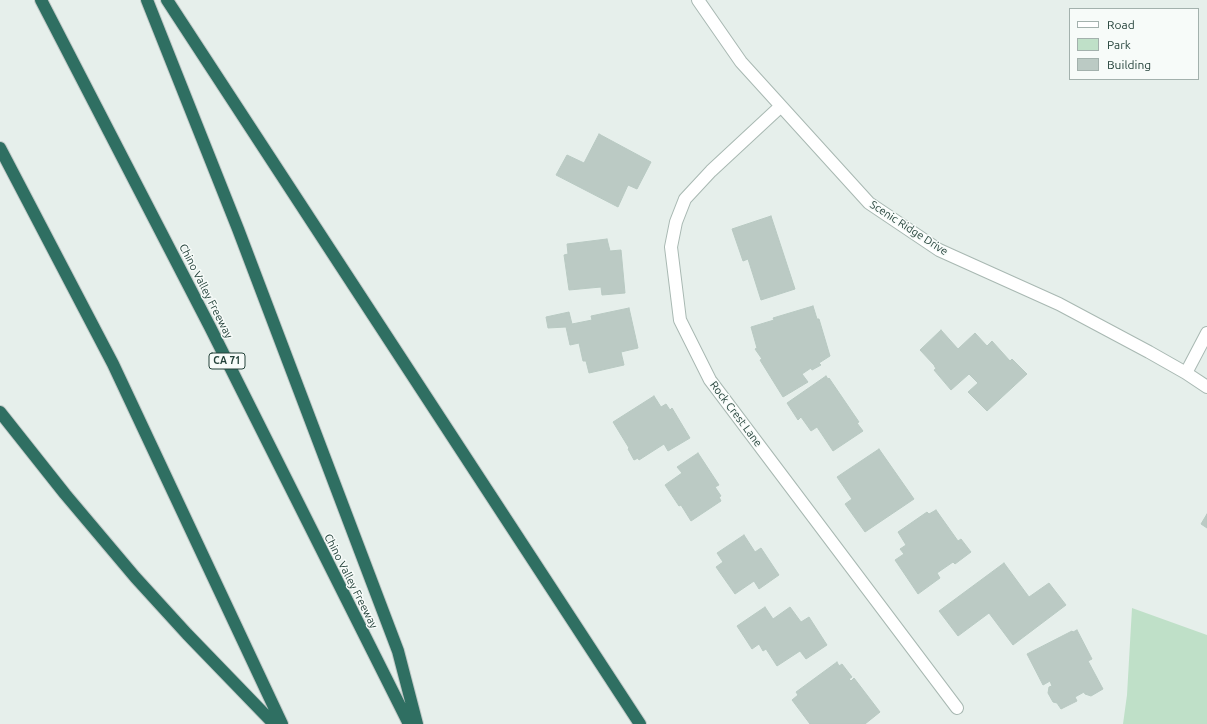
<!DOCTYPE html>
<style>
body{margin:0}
#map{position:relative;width:1207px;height:724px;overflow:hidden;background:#e6efeb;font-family:Ubuntu,sans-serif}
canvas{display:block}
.legend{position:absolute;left:1069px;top:8px;width:130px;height:72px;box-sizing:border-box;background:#f7fbf9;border:1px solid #a3b1ad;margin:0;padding:5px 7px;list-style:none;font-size:12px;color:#24423a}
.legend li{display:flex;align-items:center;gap:8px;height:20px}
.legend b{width:20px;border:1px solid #a3b1ad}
</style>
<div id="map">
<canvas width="1207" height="724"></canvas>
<ul class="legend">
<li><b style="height:5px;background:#fff"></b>Road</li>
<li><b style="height:11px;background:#bfe0c8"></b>Park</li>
<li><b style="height:11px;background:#bbcac4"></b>Building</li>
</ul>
</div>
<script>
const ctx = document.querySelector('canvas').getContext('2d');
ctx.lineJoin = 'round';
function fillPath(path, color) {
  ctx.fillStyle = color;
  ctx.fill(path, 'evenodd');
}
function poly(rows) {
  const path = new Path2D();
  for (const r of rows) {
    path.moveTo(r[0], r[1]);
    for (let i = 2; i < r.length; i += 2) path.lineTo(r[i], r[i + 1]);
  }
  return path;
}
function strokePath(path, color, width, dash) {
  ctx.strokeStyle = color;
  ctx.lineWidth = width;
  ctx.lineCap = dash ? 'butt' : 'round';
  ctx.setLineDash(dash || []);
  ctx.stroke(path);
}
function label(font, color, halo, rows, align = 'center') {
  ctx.font = font + ' Ubuntu,sans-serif';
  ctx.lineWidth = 3;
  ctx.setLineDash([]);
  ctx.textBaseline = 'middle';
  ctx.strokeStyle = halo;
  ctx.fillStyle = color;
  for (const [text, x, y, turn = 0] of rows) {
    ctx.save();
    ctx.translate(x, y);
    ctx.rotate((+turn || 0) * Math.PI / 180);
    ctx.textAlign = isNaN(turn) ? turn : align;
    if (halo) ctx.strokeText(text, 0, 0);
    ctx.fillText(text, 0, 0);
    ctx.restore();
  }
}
const green = poly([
 [1132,608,1207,635,1207,724,1123,724,1127,695]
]);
const building = poly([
 [599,134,651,162,637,189,628,185,618,207,556,175,567,155,584,163,599,134],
 [771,216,795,289,761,300,748,259,743,261,732,229,771,216],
 [607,239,610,251,621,250,625,293,602,295,601,287,569,290,564,255,568,254,567,244,607,239],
 [813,306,817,319,819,319,830,356,819,363,821,365,812,370,811,368,802,374,808,382,783,397,760,360,762,359,755,349,757,348,751,327,774,320,773,318,813,306],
 [629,308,638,348,621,352,624,365,589,373,586,361,583,361,579,343,570,345,566,327,548,328,546,317,569,312,572,324,592,320,591,316,629,308],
 [941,330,958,349,975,333,987,346,992,341,1010,361,1012,359,1027,374,987,411,968,392,978,383,969,374,951,390,934,370,936,369,934,365,920,350,941,330],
 [826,376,828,379,829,378,859,422,857,423,863,431,833,451,817,427,811,431,801,417,798,420,787,403,826,376],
 [654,396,661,407,666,404,670,410,672,408,690,438,668,451,664,444,639,460,638,458,634,460,628,449,629,448,613,422,654,396],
 [879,449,914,499,865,532,845,504,852,499,837,477,879,449],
 [698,453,719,485,715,487,721,496,719,497,721,501,691,521,681,505,679,506,665,485,682,473,677,467,698,453],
 [936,510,958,541,961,539,971,552,955,564,953,562,937,573,940,578,918,594,895,560,904,554,900,549,906,545,898,532,927,512,929,514,936,510],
 [1207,514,1207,528,1201,524,1207,514],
 [744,535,755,552,761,548,779,575,759,589,754,581,735,594,716,567,723,562,717,553,744,535],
 [1004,563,1029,597,1049,583,1066,605,1013,645,989,613,958,636,939,611,1004,563],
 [765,607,773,619,790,607,801,622,809,617,827,645,806,659,800,651,777,666,766,649,763,651,759,644,752,649,737,626,765,607],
 [1077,630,1092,659,1088,661,1103,689,1091,696,1085,694,1084,692,1075,697,1077,701,1061,709,1057,703,1053,702,1048,693,1049,687,1052,686,1050,681,1043,685,1027,654,1072,631,1073,632,1077,630],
 [837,662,839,666,842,664,852,677,849,679,851,681,854,678,880,712,865,724,810,724,792,700,798,695,796,692,837,662]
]);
const minor = poly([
 [698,0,741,62,869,203,939,250,1059,304,1149,352,1186,373,1207,387],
 [781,106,711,171,685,199,676,222,671,247,680,320,710,380,957,708],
 [1186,373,1207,333]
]);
const motorway = poly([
 [41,0,210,327,409,724],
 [147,0,238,229,398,651,417,724],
 [167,0,640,724],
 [0,148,113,364,282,724],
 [0,412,65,494,135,577,187,634,274,724]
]);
const shields = [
 [227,361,36]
];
const shieldNames = [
 ["CA 71",227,361]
];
const streetNames = [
 ["Scenic Ridge Drive",909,228,33],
 ["Chino Valley Freeway",206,291,63],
 ["Rock Crest Lane",736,414,53],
 ["Chino Valley Freeway",351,581,63]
];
fillPath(green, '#bfe0c8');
fillPath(building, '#bbcac4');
strokePath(building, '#b8c9c2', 1);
strokePath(minor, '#a8b8b2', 14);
strokePath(motorway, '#c2cac8', 14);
strokePath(minor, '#fff', 12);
strokePath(motorway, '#2f6f62', 12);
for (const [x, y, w] of shields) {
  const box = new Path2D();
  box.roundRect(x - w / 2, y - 8, w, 16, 3);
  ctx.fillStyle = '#f7fbf9';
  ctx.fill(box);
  strokePath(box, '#24423a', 1);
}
label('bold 10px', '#24423a', null, shieldNames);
label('11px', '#24423a', '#f7fbf9', streetNames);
</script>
